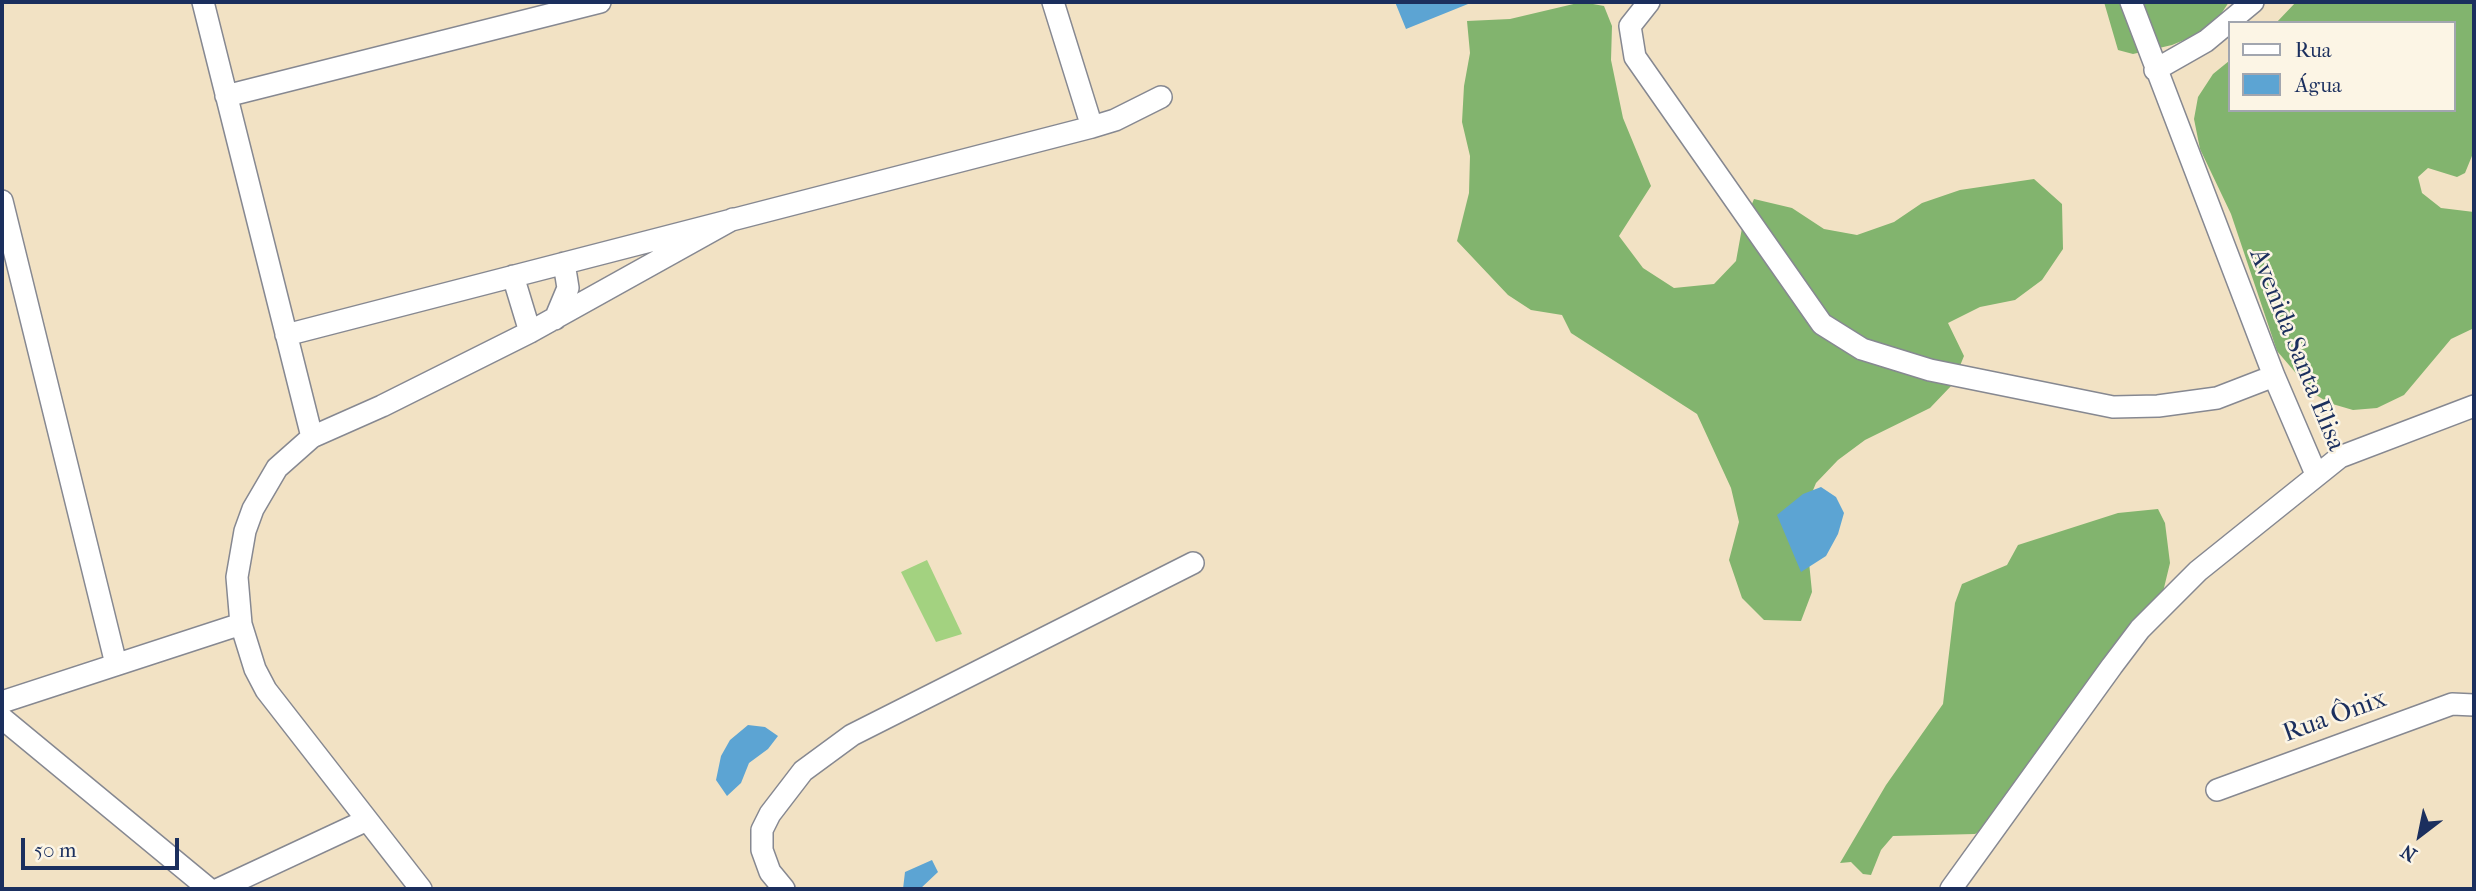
<!DOCTYPE html>
<meta charset="utf-8">
<style>
body{margin:0}
#map{position:relative;width:2476px;height:891px;overflow:hidden;background:#f2e2c4;font-family:"IM FELL French Canon",serif}
canvas{display:block}
.frame{position:absolute;inset:0;border:4px solid #1b2f5e;pointer-events:none}
.legend{position:absolute;left:2228px;top:21px;width:228px;height:91px;box-sizing:border-box;background:#fcf5e5;border:2px solid #a2a6af;margin:0;padding:9px 12px;list-style:none;font-size:21px;color:#1b2f5e}
.legend li{display:flex;align-items:center;gap:14px;height:35px}
.legend b{width:35px;border:2px solid #a2a6af}
.north{position:absolute;left:2385px;top:800px;width:70px;height:70px;-webkit-text-stroke:5px #fcf5e5;paint-order:stroke;rotate:212deg;font-size:19px;font-weight:700;line-height:28px;text-align:center;color:#1b2f5e}
.north::after{content:'';display:block;margin:auto;width:24px;height:32px;background:#1b2f5e;clip-path:polygon(50% 0,100% 100%,50% 72%,0 100%)}
.scale{position:absolute;left:21px;top:838px;width:158px;height:32px;box-sizing:border-box;border:4px solid #1b2f5e;border-top:0;padding-left:9px;font-size:21px;line-height:24px;white-space:nowrap;color:#1b2f5e;-webkit-text-stroke:5px #fcf5e5;paint-order:stroke}
</style>
<div id="map">
<canvas width="2476" height="891"></canvas>
<div class="frame"></div>
<ul class="legend">
<li><b style="height:9px;background:#fff"></b>Rua</li>
<li><b style="height:19px;background:#5ca4d3"></b>Água</li>
</ul>
<div class="north">N</div>
<div class="scale">50 m</div>
</div>
<script>
const ctx = document.querySelector('canvas').getContext('2d');
ctx.lineJoin = 'round';
function fillPath(path, color) {
  ctx.fillStyle = color;
  ctx.fill(path, 'evenodd');
}
function poly(rows) {
  const path = new Path2D();
  for (const r of rows) {
    path.moveTo(r[0], r[1]);
    for (let i = 2; i < r.length; i += 2) path.lineTo(r[i], r[i + 1]);
  }
  return path;
}
function strokePath(path, color, width, dash) {
  ctx.strokeStyle = color;
  ctx.lineWidth = width;
  ctx.lineCap = dash ? 'butt' : 'round';
  ctx.setLineDash(dash || []);
  ctx.stroke(path);
}
function label(font, color, halo, rows, align = 'center') {
  ctx.font = font + ' "IM FELL French Canon",serif';
  ctx.lineWidth = 5;
  ctx.setLineDash([]);
  ctx.textBaseline = 'middle';
  ctx.strokeStyle = halo;
  ctx.fillStyle = color;
  for (const [text, x, y, turn = 0] of rows) {
    ctx.save();
    ctx.translate(x, y);
    ctx.rotate((+turn || 0) * Math.PI / 180);
    ctx.textAlign = isNaN(turn) ? turn : align;
    if (halo) ctx.strokeText(text, 0, 0);
    ctx.fillText(text, 0, 0);
    ctx.restore();
  }
}
const green = poly([
 [927,560,962,634,936,642,901,572]
]);
const forest = poly([
 [1582,2,1604,6,1612,26,1611,60,1623,118,1651,186,1619,236,1643,268,1674,288,1714,284,1736,261,1742,228,1754,199,1792,208,1824,229,1857,235,1894,222,1922,203,1960,190,2034,179,2062,204,2063,249,2042,280,2015,300,1980,307,1948,323,1964,356,1952,385,1930,408,1865,440,1838,460,1816,483,1804,512,1812,592,1801,621,1764,620,1742,598,1729,560,1739,522,1731,488,1697,414,1571,333,1562,315,1531,310,1508,295,1457,241,1469,193,1470,156,1462,122,1464,86,1470,53,1467,21,1510,19],
 [2104,2,2229,2,2211,29,2172,45,2133,54,2118,50],
 [2296,2,2474,2,2474,151,2465,173,2457,177,2428,168,2418,177,2422,193,2441,208,2474,212,2472,329,2451,339,2404,395,2377,408,2353,410,2329,403,2313,393,2277,351,2231,214,2200,149,2194,119,2198,97,2213,74,2229,61,2229,110,2453,110,2453,23,2276,23],
 [2158,509,2165,523,2170,563,2163,592,1990,825,1975,834,1893,836,1881,850,1871,875,1863,874,1851,862,1840,863,1886,785,1943,704,1955,603,1962,584,2007,565,2018,545,2118,513]
]);
const water = poly([
 [1395,2,1473,2,1406,29],
 [1821,487,1836,497,1844,513,1838,534,1826,556,1801,572,1777,515,1803,494],
 [748,725,765,727,778,736,768,749,749,763,741,783,727,796,716,780,721,756,730,740],
 [932,860,938,872,920,889,903,889,905,872]
]);
const minor = poly([
 [203,2,312,437],
 [1053,2,1092,127],
 [1649,2,1630,26,1635,57,1822,324,1862,349,1930,370,2113,407,2158,406,2217,398,2274,376],
 [2131,2,2274,376,2316,474],
 [2155,70,2206,41,2253,2],
 [226,96,600,2],
 [2,201,116,664],
 [513,276,530,332],
 [555,319,568,288,564,263],
 [286,335,1092,127,1115,120,1161,97],
 [2,702,241,624],
 [2,718,209,889],
 [2217,790,2452,704,2474,705],
 [219,889,367,820],
 [421,889,266,690,255,669,241,624,237,577,245,531,253,509,277,468,312,437,382,406,530,332,733,219],
 [784,889,770,872,762,850,762,830,770,814,803,771,852,735,1193,563],
 [1951,889,2112,666,2140,629,2198,571,2340,457,2474,406]
]);
const streetNames = [
 ["Avenida Santa Elisa",2296,350,68],
 ["Rua Ônix",2335,717,-20]
];
fillPath(green, '#a3d280');
fillPath(forest, '#82b46e');
fillPath(water, '#5ca4d3');
strokePath(minor, '#868891', 24);
strokePath(minor, '#fff', 21);
label('26px', '#1b2f5e', '#fcf5e5', streetNames);
</script>
